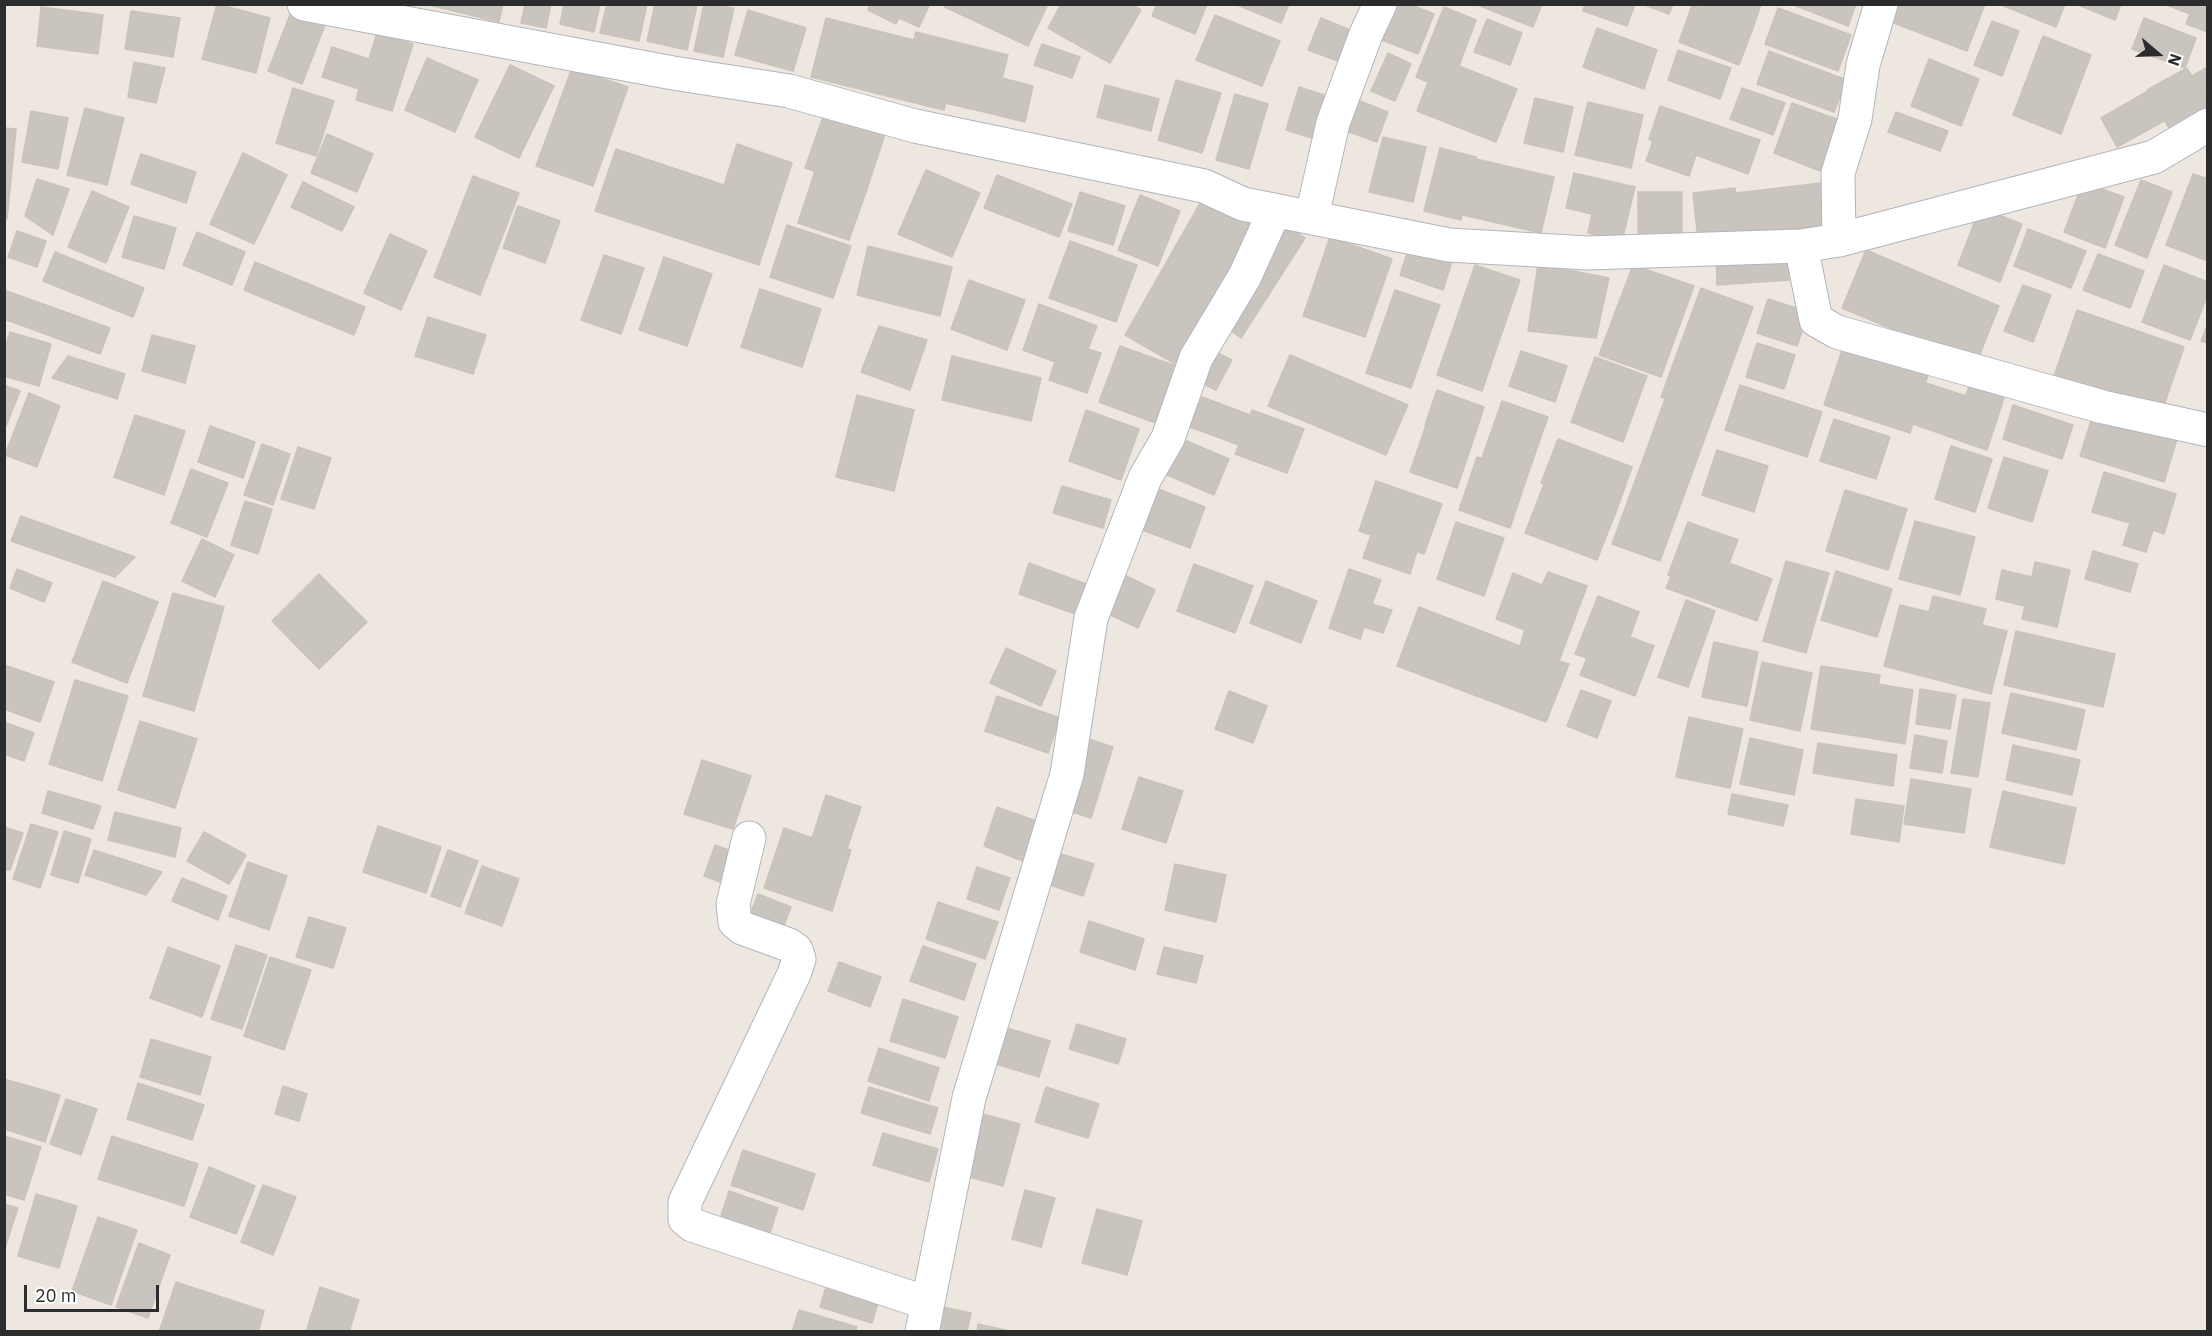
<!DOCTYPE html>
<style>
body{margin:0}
#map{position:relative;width:2212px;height:1336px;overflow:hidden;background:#eee7df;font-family:"IBM Plex Sans",sans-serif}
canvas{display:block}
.frame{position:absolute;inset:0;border:6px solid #2c2c2c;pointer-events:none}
.north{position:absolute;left:2128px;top:24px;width:60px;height:60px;-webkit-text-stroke:4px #fff;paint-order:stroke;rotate:109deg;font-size:16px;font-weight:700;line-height:24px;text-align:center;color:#2c2c2c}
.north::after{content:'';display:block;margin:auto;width:21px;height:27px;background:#2c2c2c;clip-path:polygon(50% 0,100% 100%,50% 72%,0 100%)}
.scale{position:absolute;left:24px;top:1285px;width:135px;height:27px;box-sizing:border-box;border:3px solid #2c2c2c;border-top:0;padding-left:8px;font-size:18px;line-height:21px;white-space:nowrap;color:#2c2c2c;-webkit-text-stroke:4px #fff;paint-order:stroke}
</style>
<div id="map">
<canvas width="2212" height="1336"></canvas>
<div class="frame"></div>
<div class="north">N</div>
<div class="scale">20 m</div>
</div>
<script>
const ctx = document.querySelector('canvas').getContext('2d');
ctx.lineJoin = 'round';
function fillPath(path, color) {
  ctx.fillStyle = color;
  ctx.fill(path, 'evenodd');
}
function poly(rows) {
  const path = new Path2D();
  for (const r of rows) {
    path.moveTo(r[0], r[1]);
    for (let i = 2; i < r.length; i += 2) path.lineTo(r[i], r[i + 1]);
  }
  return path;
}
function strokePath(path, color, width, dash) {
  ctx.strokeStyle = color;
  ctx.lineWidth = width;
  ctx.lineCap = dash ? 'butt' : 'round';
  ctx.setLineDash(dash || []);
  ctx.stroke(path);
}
const building = poly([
 [217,4,270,18,256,73,202,59,217,4],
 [425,4,503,4,499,22,425,4],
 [525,4,551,4,546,28,521,23,525,4],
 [564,4,600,4,594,32,560,24,564,4],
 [607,4,647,4,639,41,600,33,607,4],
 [655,4,697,5,687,50,647,41,655,4],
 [704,4,734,8,723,57,694,51,704,4],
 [870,4,930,4,919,27,899,18,896,24,868,10,870,4],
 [946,4,1048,4,1028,46,945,7,946,4],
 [1061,4,1131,4,1141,10,1110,63,1048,28,1061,4],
 [1157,4,1207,4,1195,34,1152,16,1157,4],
 [1235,4,1289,4,1281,23,1235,4],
 [1393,4,1409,4,1434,14,1418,54,1379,39,1393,4],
 [1475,4,1542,4,1533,27,1475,4],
 [1585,4,1635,4,1627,26,1583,11,1585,4],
 [1642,4,1673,4,1669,14,1642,4],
 [1701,4,1761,4,1753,28,1700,8,1701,4],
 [1791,4,1856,4,1848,26,1791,4],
 [1898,4,1985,4,1967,51,1891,22,1898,4],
 [1999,4,2065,4,2056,27,1999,4],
 [2076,4,2121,4,2115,20,2076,4],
 [2164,4,2208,4,2208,32,2186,24,2190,14,2164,4],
 [1692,5,1753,28,1739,65,1679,42,1692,5],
 [41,7,103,15,98,54,37,46,41,7],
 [1444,7,1476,20,1459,66,1517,89,1496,142,1417,111,1428,82,1416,77,1444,7],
 [1778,8,1851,35,1838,71,1765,44,1778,8],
 [748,10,806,28,793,71,735,55,748,10],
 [131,11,180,18,173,57,125,49,131,11],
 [291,12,325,25,302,84,268,71,291,12],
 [1215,15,1280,41,1262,86,1196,60,1215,15],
 [826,18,914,40,899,99,811,77,826,18],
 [1321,18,1350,30,1338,61,1308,50,1321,18],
 [2144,18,2196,38,2185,68,2132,49,2144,18],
 [1487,19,1522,33,1510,65,1474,52,1487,19],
 [1992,21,2019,31,2002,76,1974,65,1992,21],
 [1597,28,1657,50,1644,89,1583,67,1597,28],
 [916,32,960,43,944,110,899,99,916,32],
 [377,33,413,44,392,111,356,100,359,89,322,77,332,47,369,59,377,33],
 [2043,36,2091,55,2061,134,2013,115,2043,36],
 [960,43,1008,55,993,114,945,103,960,43],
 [1042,44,1080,57,1072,78,1034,65,1042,44],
 [1678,50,1731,68,1720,99,1668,80,1678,50],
 [1769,51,1847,80,1834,112,1757,84,1769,51],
 [1388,53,1411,64,1395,101,1371,91,1388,53],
 [427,58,478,80,455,132,405,110,427,58],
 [1929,59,1979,79,1961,126,1911,106,1929,59],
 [134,62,165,68,156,103,128,97,134,62],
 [510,65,554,86,519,158,475,137,510,65],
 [2208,67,2208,104,2192,76,2208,67],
 [572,68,628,87,593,186,536,166,572,68],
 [2187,68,2208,104,2208,109,2170,130,2147,90,2187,68],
 [1002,78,1033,86,1025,122,993,114,1002,78],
 [1176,80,1221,93,1202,153,1158,140,1176,80],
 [1105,85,1159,99,1151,131,1097,117,1105,85],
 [1299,87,1324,95,1311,138,1286,130,1299,87],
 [293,88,334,101,316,156,276,143,293,88],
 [1742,88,1785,103,1773,135,1730,119,1742,88],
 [2148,91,2164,121,2117,147,2101,118,2148,91],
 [1235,94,1268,104,1249,169,1216,160,1235,94],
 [1350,97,1388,112,1377,142,1338,128,1350,97],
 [1535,98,1573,107,1563,152,1524,143,1535,98],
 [1588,102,1643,115,1631,168,1575,155,1588,102],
 [1792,103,1842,121,1823,172,1774,153,1792,103],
 [1660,106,1760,140,1748,174,1696,155,1689,176,1646,161,1653,141,1649,139,1660,106],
 [85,108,124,118,107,185,67,175,85,108],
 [31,111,68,118,58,169,22,162,31,111],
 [825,111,886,131,867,189,805,168,825,111],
 [1896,112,1948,131,1940,151,1888,132,1896,112],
 [4,128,16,129,7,219,4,218,4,128],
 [327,134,373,154,357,192,311,173,327,134],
 [1383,137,1426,147,1413,202,1369,192,1383,137],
 [737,144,792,163,759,265,595,211,616,149,724,185,737,144],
 [1440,148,1476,157,1461,220,1424,211,1440,148],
 [243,153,287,175,254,244,210,224,243,153],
 [141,154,196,172,186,203,131,184,141,154],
 [1476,159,1554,177,1541,233,1463,215,1476,159],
 [926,170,980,193,952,257,898,234,926,170],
 [815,171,867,189,849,240,798,223,815,171],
 [1574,173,1635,187,1622,241,1588,233,1592,214,1566,208,1574,173],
 [2193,174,2208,179,2208,261,2166,245,2193,174],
 [997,175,1072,204,1059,237,984,208,997,175],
 [473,176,519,193,480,295,434,277,473,176],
 [37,179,69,189,53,235,25,216,37,179],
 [2141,180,2172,192,2147,258,2115,245,2141,180],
 [303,182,354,207,342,231,291,207,303,182],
 [1829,182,1835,224,1740,235,1736,193,1829,182],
 [2083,182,2124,197,2105,248,2064,232,2083,182],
 [1735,188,1740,235,1698,240,1693,193,1735,188],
 [92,191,129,207,106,263,68,247,92,191],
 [1080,192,1125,206,1113,245,1068,231,1080,192],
 [1638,192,1682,192,1682,233,1638,233,1638,192],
 [1140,195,1180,211,1158,266,1118,250,1140,195],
 [1204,196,1257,226,1177,365,1125,335,1204,196],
 [518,206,560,221,545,263,503,248,518,206],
 [1980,208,2022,224,2000,282,1958,265,1980,208],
 [134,216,176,228,164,269,122,257,134,216],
 [1285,224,1305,238,1241,338,1221,324,1285,224],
 [787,225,851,246,833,298,770,277,787,225],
 [2028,229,2086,251,2071,288,2014,266,2028,229],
 [17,231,46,241,37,267,8,257,17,231],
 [197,232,245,252,232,285,183,265,197,232],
 [390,234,427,251,401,310,364,293,390,234],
 [1330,237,1392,259,1365,337,1303,316,1330,237],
 [1070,241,1137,265,1116,322,1049,298,1070,241],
 [868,246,952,267,940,316,857,295,868,246],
 [1409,247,1452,262,1443,290,1400,275,1409,247],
 [1786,250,1789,280,1717,285,1716,255,1786,250],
 [1866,250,1999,306,1976,364,1842,308,1866,250],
 [55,252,144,288,133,317,43,281,55,252],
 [2098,254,2144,271,2130,308,2083,290,2098,254],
 [604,255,644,268,621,334,581,320,604,255],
 [664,257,712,274,687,346,639,330,664,257],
 [255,262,365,307,354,335,244,290,255,262],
 [1538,264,1609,278,1596,338,1528,331,1538,264],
 [1475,265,1520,280,1482,391,1437,375,1475,265],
 [1633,265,1694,286,1661,377,1599,355,1633,265],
 [2164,265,2208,282,2208,294,2190,340,2142,322,2164,265],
 [969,280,1025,300,1007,350,951,329,969,280],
 [2023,285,2051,295,2033,342,2004,331,2023,285],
 [1701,288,1753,307,1713,416,1661,397,1701,288],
 [760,289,821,309,802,367,741,347,760,289],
 [4,290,110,328,100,354,4,319,4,290],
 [1395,290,1440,305,1411,388,1366,373,1395,290],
 [1768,299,1809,312,1797,346,1757,333,1768,299],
 [1039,304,1097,326,1088,349,1101,353,1087,393,1049,380,1055,362,1023,350,1039,304],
 [2077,310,2184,347,2161,414,2054,376,2077,310],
 [428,317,486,335,473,374,415,356,428,317],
 [2208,323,2208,343,2201,341,2208,323],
 [879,326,927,340,910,390,861,372,879,326],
 [10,332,51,344,39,386,4,376,4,351,10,332],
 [152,335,195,346,185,383,142,371,152,335],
 [1757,343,1795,355,1784,389,1746,377,1757,343],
 [1844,344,1929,372,1910,433,1824,405,1844,344],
 [1120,346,1179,367,1158,424,1099,402,1120,346],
 [1207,348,1232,360,1216,390,1192,378,1207,348],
 [1521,351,1567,366,1555,402,1509,386,1521,351],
 [1290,355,1408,405,1386,455,1268,406,1290,355],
 [68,356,125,374,117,399,52,378,68,356],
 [952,356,1041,378,1031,421,942,400,952,356],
 [1595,357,1647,376,1623,442,1571,422,1595,357],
 [1926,383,1966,396,1953,438,1913,424,1926,383],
 [4,385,20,391,4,431,4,385],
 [1740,385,1822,412,1807,457,1725,430,1740,385],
 [1969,386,2004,398,1987,450,1952,438,1969,386],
 [1437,390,1484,407,1473,441,1425,425,1437,390],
 [29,393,60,406,37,467,5,455,29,393],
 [857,395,914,410,894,491,836,477,857,395],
 [1202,397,1250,415,1252,410,1304,429,1287,473,1235,454,1239,445,1190,427,1202,397],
 [1665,399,1713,416,1660,561,1612,544,1665,399],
 [1502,401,1548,417,1528,474,1482,458,1502,401],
 [2013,405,2073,425,2062,459,2003,439,2013,405],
 [1086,410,1139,429,1121,480,1069,461,1086,410],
 [2094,411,2178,436,2164,482,2080,456,2094,411],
 [135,415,185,431,164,495,114,477,135,415],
 [1834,419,1890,437,1876,479,1820,461,1834,419],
 [1426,425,1473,441,1457,488,1410,472,1426,425],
 [210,426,255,442,243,478,198,462,210,426],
 [1180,438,1229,459,1214,495,1165,474,1180,438],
 [1558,439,1632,467,1616,512,1541,483,1558,439],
 [262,444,290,454,273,505,244,495,262,444],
 [1951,446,1992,459,1975,512,1935,499,1951,446],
 [298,447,331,458,314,509,281,499,298,447],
 [1717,450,1768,466,1754,512,1702,495,1717,450],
 [1477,457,1528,474,1510,528,1459,510,1477,457],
 [2004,457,2048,471,2032,522,1988,508,2004,457],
 [191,469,228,483,207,537,171,523,191,469],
 [2104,472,2176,494,2164,534,2153,530,2146,552,2123,545,2130,523,2092,512,2104,472],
 [1376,481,1442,504,1424,554,1417,551,1410,574,1363,558,1371,535,1359,531,1376,481],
 [1544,484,1616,512,1597,560,1525,533,1544,484],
 [1062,486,1111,500,1103,528,1053,513,1062,486],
 [1153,487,1205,507,1190,548,1137,528,1153,487],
 [1845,490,1907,509,1888,570,1826,551,1845,490],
 [245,501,272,509,258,554,231,545,245,501],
 [21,516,135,557,115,577,11,541,21,516],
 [1915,521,1975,537,1960,595,1899,579,1915,521],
 [1456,522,1504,538,1484,596,1437,579,1456,522],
 [1688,522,1738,540,1729,563,1772,579,1757,621,1666,588,1671,576,1668,575,1688,522],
 [202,539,234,555,215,597,182,581,202,539],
 [2093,551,2138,564,2130,592,2085,579,2093,551],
 [1786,561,1829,573,1806,653,1763,641,1786,561],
 [2035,562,2070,570,2057,627,2022,619,2025,606,1996,599,2002,570,2032,577,2035,562],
 [1029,563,1089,585,1078,615,1019,594,1029,563],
 [1194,564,1253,586,1235,633,1177,611,1194,564],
 [17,569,52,583,44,602,10,588,17,569],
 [1349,569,1381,580,1372,604,1392,610,1383,633,1364,627,1360,639,1329,628,1349,569],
 [1836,571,1892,589,1877,637,1821,620,1836,571],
 [1548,572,1587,586,1559,661,1569,664,1546,722,1397,666,1419,607,1520,646,1525,630,1496,619,1513,573,1542,585,1548,572],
 [1120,573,1155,590,1138,628,1102,611,1120,573],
 [319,574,367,622,319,669,272,621,319,574],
 [103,581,158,602,127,683,72,662,103,581],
 [1266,581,1317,601,1301,643,1250,623,1266,581],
 [173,593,224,607,194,711,143,696,173,593],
 [1598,596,1639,612,1630,637,1654,646,1635,696,1580,675,1587,658,1575,654,1598,596],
 [1933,596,1986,609,1982,625,2007,631,1991,694,1884,666,1900,605,1929,612,1933,596],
 [1686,600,1715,611,1688,687,1658,677,1686,600],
 [2016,631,2115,654,2103,707,2004,685,2016,631],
 [1714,642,1758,652,1747,706,1702,697,1714,642],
 [1006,648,1056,671,1041,706,990,683,1006,648],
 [1762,662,1812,673,1800,731,1750,720,1762,662],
 [4,665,54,682,40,722,4,709,4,665],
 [1821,666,1880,675,1870,738,1811,729,1821,666],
 [75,680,128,696,102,781,49,764,75,680],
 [1878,684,1913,690,1905,744,1870,738,1878,684],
 [1920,689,1956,695,1950,729,1916,724,1920,689],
 [1581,690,1611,701,1597,738,1567,726,1581,690],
 [1229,691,1267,706,1253,743,1215,729,1229,691],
 [2011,693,2085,710,2076,750,2002,733,2011,693],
 [997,696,1060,718,1048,753,985,731,997,696],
 [1963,699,1990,703,1978,777,1951,773,1963,699],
 [1689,717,1743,729,1730,788,1676,777,1689,717],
 [140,721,197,739,175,808,118,790,140,721],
 [4,722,34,733,24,761,4,754,4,722],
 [1915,735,1947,741,1942,773,1910,768,1915,735],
 [1086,738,1113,747,1091,818,1063,809,1086,738],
 [1750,738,1803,750,1794,795,1740,784,1750,738],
 [1818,743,1897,755,1893,786,1813,773,1818,743],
 [2013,745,2080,760,2072,795,2006,780,2013,745],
 [702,760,751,776,733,829,684,814,702,760],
 [1139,777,1183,791,1166,843,1122,829,1139,777],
 [1911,779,1971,789,1964,833,1904,824,1911,779],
 [48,791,101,806,93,829,42,813,48,791],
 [2003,791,2076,808,2064,864,1990,847,2003,791],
 [1732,794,1788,805,1783,826,1728,814,1732,794],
 [826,795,861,807,847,849,851,850,832,911,764,888,784,828,812,838,826,795],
 [1856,799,1904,806,1899,842,1851,834,1856,799],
 [997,807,1042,823,1028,863,984,846,997,807],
 [115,812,181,828,175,857,108,840,115,812],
 [31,824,58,832,40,888,13,879,31,824],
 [378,826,441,847,426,893,363,872,378,826],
 [4,827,23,833,10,870,4,869,4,827],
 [64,831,91,839,78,883,51,875,64,831],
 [204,832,246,855,229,884,187,861,204,832],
 [715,845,742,855,731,886,704,876,715,845],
 [94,850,162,872,146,895,85,875,94,850],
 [448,850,478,861,460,907,431,896,448,850],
 [1051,851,1094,864,1083,896,1041,882,1051,851],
 [248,862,287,876,269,930,229,916,248,862],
 [1175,864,1226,875,1216,922,1165,910,1175,864],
 [482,866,519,879,502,926,465,913,482,866],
 [977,867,1010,878,999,910,967,899,977,867],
 [182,878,227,896,218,920,172,901,182,878],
 [758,894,791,907,781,933,748,920,758,894],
 [938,902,998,922,985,959,926,939,938,902],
 [309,917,346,928,333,968,296,957,309,917],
 [1089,921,1144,939,1135,970,1080,952,1089,921],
 [236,945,267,955,242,1029,211,1019,236,945],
 [923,946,976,964,964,1000,910,981,923,946],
 [168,947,220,966,202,1017,150,998,168,947],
 [1164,947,1203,956,1196,983,1157,974,1164,947],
 [270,957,311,970,284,1050,244,1036,270,957],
 [839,962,881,977,870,1007,828,991,839,962],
 [903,999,958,1017,945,1058,890,1041,903,999],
 [1077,1024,1126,1039,1118,1064,1069,1049,1077,1024],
 [1004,1027,1050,1041,1039,1077,993,1063,1004,1027],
 [151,1039,211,1057,200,1095,140,1077,151,1039],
 [879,1048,939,1068,929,1101,868,1081,879,1048],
 [4,1079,60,1095,45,1142,4,1129,4,1079],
 [138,1083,204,1105,192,1140,127,1119,138,1083],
 [283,1086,307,1094,299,1121,275,1114,283,1086],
 [869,1087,938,1108,930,1134,861,1113,869,1087],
 [1046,1087,1099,1104,1088,1138,1035,1122,1046,1087],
 [66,1099,97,1109,81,1155,50,1144,66,1099],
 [979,1113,1020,1124,1003,1186,962,1175,979,1113],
 [883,1133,938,1149,929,1182,873,1165,883,1133],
 [4,1136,41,1147,24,1200,4,1194,4,1136],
 [112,1136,198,1164,184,1206,98,1179,112,1136],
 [743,1150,815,1174,803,1210,731,1185,743,1150],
 [209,1167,255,1186,236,1234,190,1217,209,1167],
 [263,1185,296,1197,273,1255,241,1242,263,1185],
 [1025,1190,1055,1198,1041,1247,1012,1239,1025,1190],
 [729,1191,778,1208,769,1236,720,1219,729,1191],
 [36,1194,77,1206,59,1268,18,1256,36,1194],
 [4,1204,18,1208,4,1251,4,1204],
 [1097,1209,1142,1221,1127,1275,1082,1263,1097,1209],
 [98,1217,137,1230,111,1305,72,1291,98,1217],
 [139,1243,170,1255,148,1318,116,1307,139,1243],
 [829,1277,881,1293,872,1323,820,1307,829,1277],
 [176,1282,264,1311,258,1332,159,1332,176,1282],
 [320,1287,359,1300,349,1332,306,1332,320,1287],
 [933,1305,971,1313,967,1332,927,1332,933,1305],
 [799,1310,857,1327,855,1332,792,1332,799,1310],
 [978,1324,1014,1332,977,1332,978,1324]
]);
const street = poly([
 [304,4,673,73,789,91,915,126,1204,186,1243,204,1449,245,1588,253,1801,246,1839,240,2154,157,2208,125],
 [1312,216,1333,123,1366,34,1380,4],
 [1839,240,1838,173,1855,119,1863,65,1881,4],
 [1801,246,1816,320,1837,332,2103,407,2208,430],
 [749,838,733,904,735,922,742,928,789,945,796,950,799,959,794,974,685,1202,685,1219,692,1225,927,1303],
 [922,1332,969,1098,1067,774,1091,618,1145,478,1168,438,1196,358,1245,276,1275,210]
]);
fillPath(building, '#c9c4be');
strokePath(building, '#c9c3b8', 1.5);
strokePath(street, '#b2b5bf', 35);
strokePath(street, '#fff', 33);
</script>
